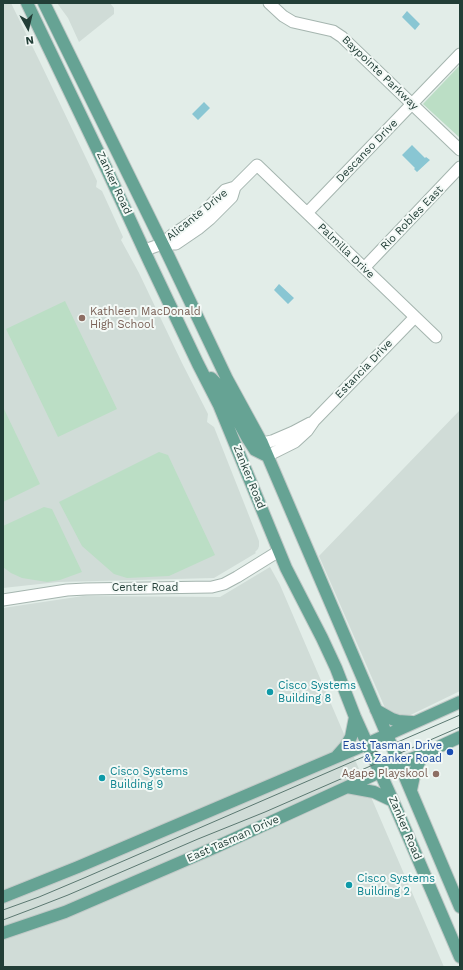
<!DOCTYPE html>
<style>
body{margin:0}
#map{position:relative;width:463px;height:970px;overflow:hidden;background:#e2ede8;font-family:"Work Sans",sans-serif}
canvas{display:block}
.frame{position:absolute;inset:0;border:4px solid #223e37;pointer-events:none}
.north{position:absolute;left:8px;top:8px;width:40px;height:40px;-webkit-text-stroke:3px #f3f9f6;paint-order:stroke;rotate:172deg;font-size:11px;font-weight:700;line-height:16px;text-align:center;color:#223e37}
.north::after{content:'';display:block;margin:auto;width:14px;height:18px;background:#223e37;clip-path:polygon(50% 0,100% 100%,50% 72%,0 100%)}
</style>
<div id="map">
<canvas width="463" height="970"></canvas>
<div class="frame"></div>
<div class="north">N</div>
</div>
<script>
const ctx = document.querySelector('canvas').getContext('2d');
ctx.lineJoin = 'round';
function fillPath(path, color) {
  ctx.fillStyle = color;
  ctx.fill(path, 'evenodd');
}
function poly(rows) {
  const path = new Path2D();
  for (const r of rows) {
    path.moveTo(r[0], r[1]);
    for (let i = 2; i < r.length; i += 2) path.lineTo(r[i], r[i + 1]);
  }
  return path;
}
function strokePath(path, color, width, dash) {
  ctx.strokeStyle = color;
  ctx.lineWidth = width;
  ctx.lineCap = dash ? 'butt' : 'round';
  ctx.setLineDash(dash || []);
  ctx.stroke(path);
}
function label(font, color, halo, rows, align = 'center') {
  ctx.font = font + ' "Work Sans",sans-serif';
  ctx.lineWidth = 4;
  ctx.setLineDash([]);
  ctx.textBaseline = 'middle';
  ctx.strokeStyle = halo;
  ctx.fillStyle = color;
  for (const [text, x, y, turn = 0] of rows) {
    ctx.save();
    ctx.translate(x, y);
    ctx.rotate((+turn || 0) * Math.PI / 180);
    ctx.textAlign = isNaN(turn) ? turn : align;
    if (halo) ctx.strokeText(text, 0, 0);
    ctx.fillText(text, 0, 0);
    ctx.restore();
  }
}
const built = poly([
 [3,3,11,3,40,62,97,181,96,187,102,191,123,237,121,240,139,273,182,363,208,414,207,422,214,427,259,541,259,546,258,549,255,552,256,553,214,578,58,582,3,588],
 [57,3,110,3,114,8,114,14,79,42,68,18],
 [460,410,460,691,392,724,319,556],
 [270,567,280,585,444,967,3,967,3,608,83,596,220,597]
]);
const green = poly([
 [460,65,460,138,423,104],
 [65,301,117,409,58,437,6,329],
 [3,407,40,484,3,502],
 [159,452,168,455,215,555,169,576,127,578,114,574,82,546,59,502],
 [44,507,52,509,82,572,60,580,47,582,22,578,11,573,3,567,3,526]
]);
const water = poly([
 [407,11,420,24,415,30,402,17],
 [204,102,210,108,198,120,192,114],
 [412,145,425,158,426,157,430,160,417,172,414,169,415,168,402,155],
 [279,284,294,298,288,304,274,290]
]);
const minor = poly([
 [269,3,283,16,293,22,333,31,342,37,460,150],
 [307,213,460,54],
 [162,244,172,235,190,223,204,212,225,190,235,187],
 [145,250,162,244,176,244,198,229,210,219,232,197,235,187,257,165,436,337],
 [364,268,460,167],
 [262,443,272,441,293,432,310,423],
 [267,456,295,442,307,431,314,421,415,317],
 [3,600,67,590,86,589,212,587,224,584,237,577,279,551]
]);
const major = poly([
 [27,3,108,172,150,263,198,364,219,405,286,568,322,638,336,668,355,717,393,801,460,957],
 [44,3,168,255,227,379,262,443,399,763,460,907],
 [211,378,219,386,248,439,255,450,267,456],
 [376,710,392,719,398,721,412,722],
 [337,756,345,747,351,737,355,717],
 [347,787,374,792,393,801],
 [411,790,415,771,423,754],
 [3,897,78,867,360,747,460,702],
 [3,933,65,912,216,847,380,772,423,754,460,737]
]);
const tram = poly([
 [3,910,39,897,84,878,460,715],
 [3,920,32,909,68,895,198,839,265,812,460,727]
]);
const markers = [
 [82,318,4,"#8d6e63"],
 [270,692,4,"#0f9aa8"],
 [450,752,4,"#1a4fb4"],
 [436,774,4,"#8d6e63"],
 [102,778,4,"#0f9aa8"],
 [349,885,4,"#0f9aa8"]
];
const streetNames = [
 ["Baypointe Parkway",380,73,44],
 ["Descanso Drive",367,151,-46],
 ["Zanker Road",114,183,65],
 ["Alicante Drive",197,215,-39],
 ["Rio Robles East",412,218,-46],
 ["Palmilla Drive",346,251,44],
 ["Estancia Drive",364,369,-46],
 ["Zanker Road",249,477,68],
 ["Center Road",145,588],
 ["Zanker Road",405,828,67],
 ["East Tasman Drive",233,839,-24]
];
const educationNames = [
 ["Kathleen MacDonald",90,312],
 ["High School",90,325],
 ["Agape Playskool",428,774,"right"]
];
const cultureNames = [
 ["Cisco Systems",278,686],
 ["Building 8",278,699],
 ["Cisco Systems",110,772],
 ["Building 9",110,785],
 ["Cisco Systems",357,879],
 ["Building 2",357,892]
];
const transitNames = [
 ["East Tasman Drive",442,746],
 ["& Zanker Road",442,759]
];
fillPath(built, '#d0dcd7');
fillPath(green, '#bbdec5');
fillPath(water, '#89c6d3');
strokePath(minor, '#a5b5af', 13);
strokePath(major, '#c1c9c7', 14);
strokePath(minor, '#fff', 11);
strokePath(major, '#66a394', 12);
strokePath(tram, '#5c7972', 1);
for (const [x, y, r, color] of markers) {
  const dot = new Path2D();
  dot.arc(x, y, r, 0, 2 * Math.PI);
  ctx.fillStyle = color;
  ctx.fill(dot);
  strokePath(dot, '#f3f9f6', 1.5);
}
label('11px', '#223e37', '#f3f9f6', streetNames);
label('11px', '#785e54', '#f3f9f6', educationNames, 'left');
label('11px', '#0d838f', '#f3f9f6', cultureNames, 'left');
label('11px', '#164399', '#f3f9f6', transitNames, 'right');
</script>
